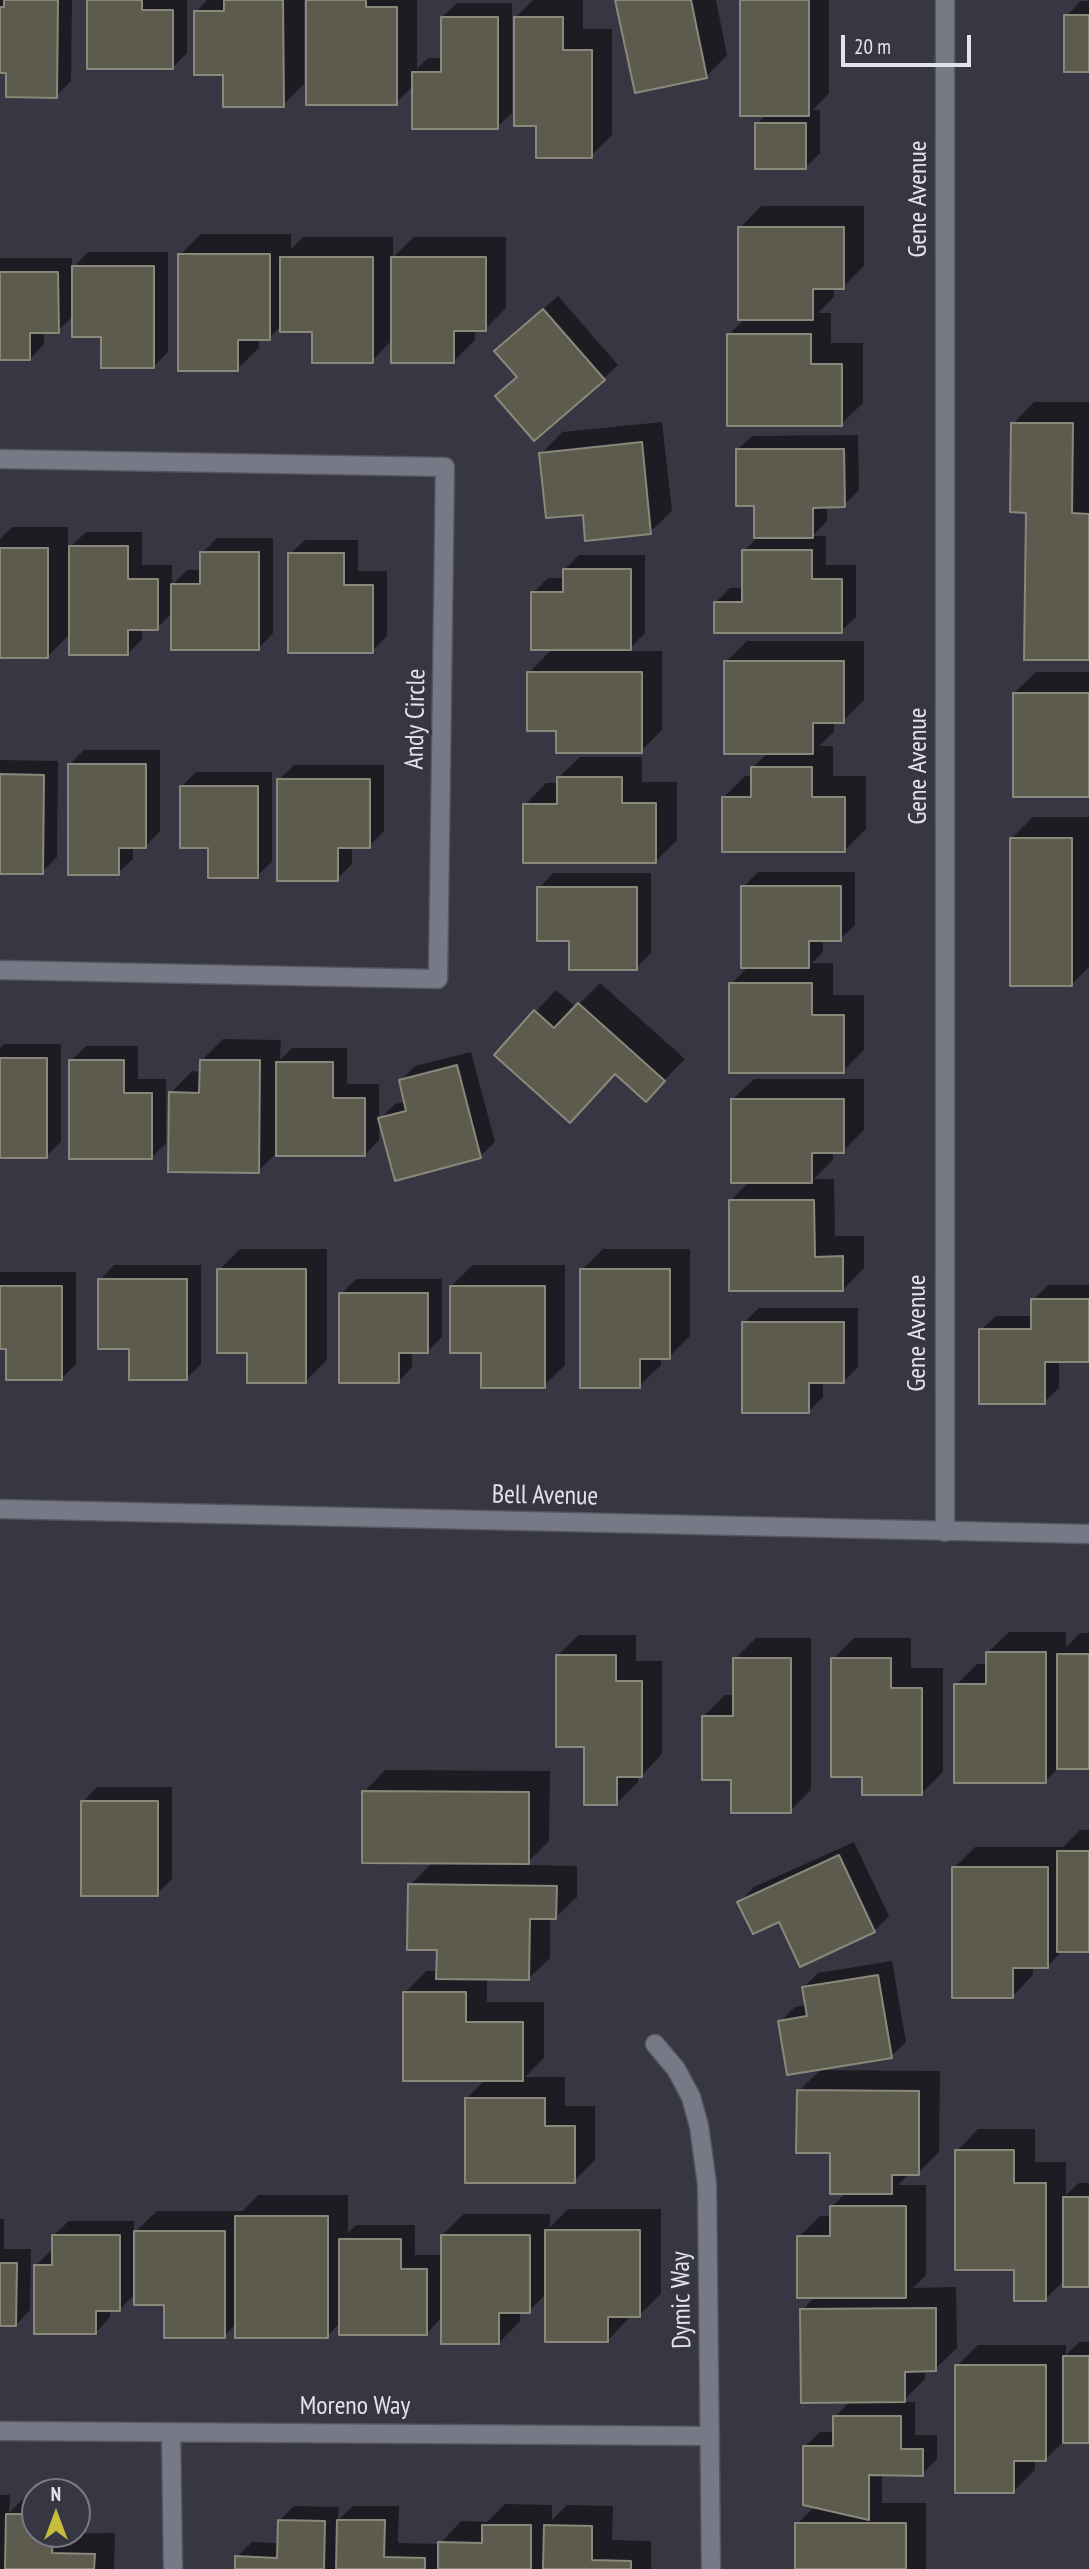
<!DOCTYPE html>
<style>
body{margin:0}
#map{position:relative;width:1089px;height:2569px;overflow:hidden;background:#363742;font-family:"PT Sans Narrow",sans-serif}
canvas{display:block}
.north{position:absolute;left:21px;top:2478px;width:70px;height:70px;box-sizing:border-box;background:#363742;border:2px solid #7b7b85;border-radius:50%;rotate:0deg;font-size:19px;font-weight:700;line-height:28px;text-align:center;color:#e2e2ea}
.north::after{content:'';display:block;margin:auto;width:24px;height:32px;background:#c7bb3c;clip-path:polygon(50% 0,100% 100%,50% 72%,0 100%)}
.scale{position:absolute;left:841px;top:35px;width:130px;height:32px;box-sizing:border-box;border:4px solid #e2e2ea;border-top:0;padding-left:9px;font-size:21px;line-height:24px;white-space:nowrap;color:#e2e2ea;-webkit-text-stroke:5px #363742;paint-order:stroke}
</style>
<div id="map">
<canvas width="1089" height="2569"></canvas>
<div class="north">N</div>
<div class="scale">20 m</div>
</div>
<script>
const ctx = document.querySelector('canvas').getContext('2d');
ctx.lineJoin = 'round';
function fillPath(path, color) {
  ctx.fillStyle = color;
  ctx.fill(path, 'evenodd');
}
function poly(rows) {
  const path = new Path2D();
  for (const r of rows) {
    path.moveTo(r[0], r[1]);
    for (let i = 2; i < r.length; i += 2) path.lineTo(r[i], r[i + 1]);
  }
  return path;
}
function strokePath(path, color, width, dash) {
  ctx.strokeStyle = color;
  ctx.lineWidth = width;
  ctx.lineCap = dash ? 'butt' : 'round';
  ctx.setLineDash(dash || []);
  ctx.stroke(path);
}
function label(font, color, halo, rows, align = 'center') {
  ctx.font = font + ' "PT Sans Narrow",sans-serif';
  ctx.lineWidth = 7;
  ctx.setLineDash([]);
  ctx.textBaseline = 'middle';
  ctx.strokeStyle = halo;
  ctx.fillStyle = color;
  for (const [text, x, y, turn = 0] of rows) {
    ctx.save();
    ctx.translate(x, y);
    ctx.rotate((+turn || 0) * Math.PI / 180);
    ctx.textAlign = isNaN(turn) ? turn : align;
    if (halo) ctx.strokeText(text, 0, 0);
    ctx.fillText(text, 0, 0);
    ctx.restore();
  }
}
const shadow = poly([
 [0,0,72,0,71,81,56,96,8,72,0,71],
 [89,0,187,0,187,53,173,67],
 [207,0,304,0,304,84,283,105,225,73,196,12],
 [308,0,417,0,417,69,428,58,442,58,442,17,457,3,512,3,512,113,497,127,414,85,396,103],
 [533,0,583,0,583,29,612,29,612,135,591,156,538,125,516,17],
 [617,0,716,0,727,55,706,77],
 [741,0,829,0,829,93,813,110,820,110,820,153,805,168,757,124,766,115],
 [1081,1,1089,1,1089,70,1066,16],
 [761,206,864,206,864,266,843,287,834,287,834,297,818,313,831,313,831,343,863,343,863,403,841,424,729,335,745,318,740,228],
 [201,234,291,234,291,249,303,237,393,237,393,257,414,237,506,237,506,308,485,329,475,329,475,340,454,361,392,340,372,361,314,331,282,325,269,338,259,338,259,348,237,369,180,255],
 [88,252,168,252,168,352,153,367,74,315,58,331,44,331,44,344,30,359,0,359,0,258,72,258,72,269],
 [558,296,618,365,603,379,518,376,511,337],
 [1034,402,1089,402,1089,658,1027,511,1013,424],
 [662,422,672,511,650,532,584,513,541,454,562,432],
 [858,435,859,490,844,505,827,505,827,521,813,536,826,536,826,565,856,565,856,617,841,631,716,602,730,588,744,588,744,551,759,536,756,504,737,450,752,436],
 [12,527,68,527,68,549,86,532,142,532,142,565,172,565,172,585,187,570,202,570,202,553,217,538,273,538,273,633,259,648,172,613,157,628,142,628,142,639,128,654,71,633,47,657,0,657,0,539],
 [305,540,358,540,358,571,387,571,387,636,372,651,290,554],
 [579,555,645,555,645,633,630,648,533,593,548,578,565,578,565,569],
 [747,641,864,641,864,700,843,721,834,721,834,732,819,746,833,746,833,776,866,776,866,829,845,850,723,798,745,776,753,776,753,767,768,753,726,662],
 [550,651,662,651,662,730,641,751,557,729,529,673],
 [1036,672,1089,672,1089,795,1014,693],
 [84,750,160,750,160,831,146,846,133,846,133,859,118,873,69,765],
 [580,757,642,757,642,782,677,782,677,840,656,861,525,805,546,783,558,783,558,778],
 [0,760,58,761,57,857,42,872,0,872],
 [294,765,384,765,384,831,369,846,352,846,352,864,337,879,279,780],
 [196,772,272,772,272,862,257,876,181,787],
 [1033,817,1089,817,1089,967,1071,985,1012,838],
 [758,872,855,872,855,925,840,939,823,939,823,952,812,963,833,963,833,995,864,995,864,1050,843,1071,731,984,748,967,743,887],
 [553,873,651,873,651,953,636,968,571,939,539,888],
 [600,983,685,1059,646,1099,616,1072,496,1054,556,990,576,1007],
 [223,1039,281,1040,280,1060,292,1048,347,1048,347,1084,379,1084,379,1120,395,1104,406,1102,400,1081,415,1066,471,1052,495,1142,480,1156,379,1120,379,1140,365,1155,278,1152,258,1171,171,1093,192,1071,201,1072,202,1060],
 [4,1044,61,1044,61,1142,46,1156,0,1156,0,1048],
 [86,1046,138,1046,138,1079,166,1079,166,1143,151,1158,71,1061],
 [754,1079,864,1079,864,1130,843,1151,833,1151,833,1160,814,1179,834,1179,835,1236,864,1236,864,1268,843,1290,731,1200,750,1181,732,1100],
 [240,1249,327,1249,327,1360,305,1382,219,1270],
 [603,1249,690,1249,690,1336,669,1357,661,1357,661,1365,639,1386,582,1270],
 [114,1265,201,1265,201,1364,186,1379,131,1347,100,1280],
 [473,1265,565,1265,565,1365,544,1386,483,1351,451,1286],
 [0,1272,76,1272,76,1364,61,1379,7,1347,0,1347],
 [356,1279,442,1279,442,1337,428,1351,412,1351,412,1367,398,1382,341,1294],
 [1048,1285,1089,1285,1089,1361,1059,1361,1059,1388,1044,1402,981,1330,996,1316,1033,1316,1033,1300],
 [759,1308,858,1308,858,1367,843,1382,823,1382,823,1397,808,1412,744,1322],
 [1009,1632,1066,1632,1066,1647,1080,1633,1089,1633,1089,1768,1059,1768,1045,1781,956,1685,977,1664,987,1664,987,1653],
 [579,1635,636,1635,636,1661,662,1661,662,1754,641,1776,638,1776,638,1782,617,1803,557,1656],
 [756,1638,811,1638,811,1790,790,1811,732,1778,704,1716,725,1695,735,1695,735,1659],
 [854,1638,911,1638,911,1668,943,1668,943,1772,921,1794,864,1776,833,1659],
 [385,1770,550,1771,549,1841,525,1865,577,1866,577,1897,555,1918,550,1918,550,1958,528,1979,487,1978,487,2002,544,2002,544,2058,525,2077,565,2077,565,2106,595,2106,595,2160,574,2181,467,2098,486,2079,405,1993,426,1971,438,1971,439,1949,410,1885,433,1862,364,1792],
 [97,1787,172,1787,172,1879,157,1894,83,1802],
 [1080,1830,1089,1830,1089,1950,1063,1950,1047,1967,1033,1967,1033,1975,1012,1997,954,1868,975,1847,1063,1847],
 [854,1842,889,1916,874,1931,780,1919,739,1902,754,1887],
 [892,1961,906,2042,891,2056,780,2022,795,2007,806,2005,803,1988,818,1973],
 [822,2068,822,2070,940,2071,939,2152,918,2173,910,2173,898,2185,926,2185,926,2275,913,2288,956,2287,957,2348,935,2369,925,2369,925,2379,902,2402,915,2402,915,2435,937,2435,937,2459,922,2474,882,2474,882,2503,926,2503,926,2569,797,2569,797,2524,815,2506,805,2446,820,2432,835,2432,835,2417,851,2400,802,2310,816,2296,799,2237,820,2216,832,2216,832,2207,846,2192,831,2152,799,2091],
 [978,2129,1035,2129,1035,2162,1066,2162,1066,2195,1079,2183,1089,2183,1089,2285,1065,2280,1045,2299,1016,2269,957,2151],
 [258,2195,348,2195,348,2233,356,2225,415,2225,415,2255,442,2255,442,2235,464,2214,550,2214,550,2227,568,2209,661,2209,661,2294,639,2315,628,2315,628,2319,607,2341,547,2293,529,2311,520,2311,520,2321,499,2343,442,2317,427,2333,341,2322,327,2336,237,2323,224,2336,166,2303,136,2293,120,2309,110,2309,110,2317,96,2332,36,2265,51,2251,54,2251,54,2235,69,2221,134,2221,134,2233,157,2211,243,2211],
 [0,2219,4,2219,4,2249,31,2249,30,2310,16,2325,0,2325],
 [1079,2342,1089,2342,1089,2442,1063,2442,1045,2460,1035,2460,1035,2470,1014,2491,957,2366,978,2345,1066,2345,1066,2355],
 [29,2493,35,2493,35,2534,115,2533,114,2569,0,2569,0,2495,10,2495,9,2513],
 [505,2504,552,2505,552,2520,567,2505,613,2506,612,2540,651,2541,651,2569,237,2569,237,2557,252,2542,279,2543,280,2520,294,2506,339,2507,338,2520,353,2506,399,2506,398,2543,440,2544,461,2521,487,2522]
]);
const building = poly([
 [4,0,58,0,57,98,6,97,6,73,0,73,0,7,4,7,4,0],
 [87,0,142,0,142,10,173,10,173,69,87,69,87,0],
 [224,0,283,0,284,107,223,107,223,75,194,75,194,11,224,11,224,0],
 [306,0,366,0,366,7,397,7,397,105,306,105,306,0],
 [615,0,691,0,707,78,635,93,615,0],
 [740,0,809,0,809,116,740,116,740,0],
 [1064,15,1089,15,1089,72,1064,72,1064,15],
 [441,17,498,17,498,129,412,129,412,72,441,72,441,17],
 [514,17,563,17,563,50,592,50,592,158,536,158,536,126,514,126,514,17],
 [755,123,806,123,806,169,755,169,755,123],
 [738,227,844,227,844,289,813,289,813,320,738,320,738,227],
 [178,254,270,254,270,340,238,340,238,371,178,371,178,254],
 [280,257,373,257,373,363,312,363,312,332,280,332,280,257],
 [391,257,486,257,486,331,454,331,454,363,391,363,391,257],
 [72,266,154,266,154,368,101,368,101,337,72,337,72,266],
 [0,272,58,272,59,333,30,333,30,360,0,360,0,272],
 [543,309,605,380,534,441,495,396,517,377,494,351,543,309],
 [727,334,811,334,811,364,842,364,842,426,727,426,727,334],
 [1011,423,1073,423,1072,513,1089,514,1089,660,1024,660,1026,513,1010,512,1011,423],
 [642,442,651,534,585,541,583,515,546,518,539,453,642,442],
 [736,449,844,449,845,507,813,508,813,538,754,538,754,506,736,506,736,449],
 [69,546,128,546,128,579,158,579,158,630,128,630,128,655,69,655,69,546],
 [0,548,48,548,48,658,0,658,0,548],
 [742,550,812,550,812,579,842,579,842,633,714,633,714,602,742,602,742,550],
 [200,552,259,552,259,650,171,650,171,584,200,584,200,552],
 [288,553,344,553,344,585,373,585,373,653,288,653,288,553],
 [563,569,631,569,631,650,531,650,531,592,563,592,563,569],
 [724,661,844,661,844,723,813,723,813,754,724,754,724,661],
 [527,672,642,672,642,753,556,753,556,731,527,731,527,672],
 [1013,693,1089,693,1089,797,1013,797,1013,693],
 [68,764,146,764,146,848,119,848,119,875,68,875,68,764],
 [751,767,812,767,812,797,845,797,845,852,722,852,722,797,751,797,751,767],
 [0,774,44,775,43,874,0,874,0,774],
 [557,777,622,777,622,803,656,803,656,863,523,863,523,804,557,804,557,777],
 [277,779,370,779,370,848,338,848,338,881,277,881,277,779],
 [180,786,258,786,258,878,208,878,208,848,180,848,180,786],
 [1010,838,1072,838,1072,986,1010,986,1010,838],
 [741,886,841,886,841,941,809,941,809,968,741,968,741,886],
 [537,887,637,887,637,970,569,970,569,941,537,941,537,887],
 [729,983,812,983,812,1015,844,1015,844,1073,729,1073,729,983],
 [578,1003,665,1081,646,1102,615,1074,570,1123,494,1055,534,1010,554,1028,578,1003],
 [0,1058,47,1058,47,1158,0,1158,0,1058],
 [69,1060,124,1060,124,1093,152,1093,152,1159,69,1159,69,1060],
 [200,1060,260,1060,259,1173,168,1172,169,1092,199,1093,200,1060],
 [276,1062,333,1062,333,1098,365,1098,365,1156,276,1156,276,1062],
 [457,1065,481,1158,395,1181,378,1118,406,1111,399,1080,457,1065],
 [731,1099,844,1099,844,1153,812,1153,812,1183,731,1183,731,1099],
 [729,1200,814,1200,815,1257,843,1256,843,1291,729,1291,729,1200],
 [217,1269,306,1269,306,1383,247,1383,247,1353,217,1353,217,1269],
 [580,1269,670,1269,670,1359,640,1359,640,1388,580,1388,580,1269],
 [98,1279,187,1279,187,1380,129,1380,129,1349,98,1349,98,1279],
 [0,1286,62,1286,62,1380,6,1380,6,1349,0,1349,0,1286],
 [450,1286,545,1286,545,1388,481,1388,481,1353,450,1353,450,1286],
 [339,1293,428,1293,428,1353,399,1353,399,1383,339,1383,339,1293],
 [1031,1299,1089,1299,1089,1362,1045,1362,1045,1404,979,1404,979,1329,1031,1329,1031,1299],
 [742,1322,844,1322,844,1383,809,1383,809,1413,742,1413,742,1322],
 [986,1652,1046,1652,1046,1783,954,1783,954,1684,986,1684,986,1652],
 [1057,1654,1089,1654,1089,1769,1057,1769,1057,1654],
 [556,1655,616,1655,616,1681,642,1681,642,1777,617,1777,617,1805,584,1805,584,1747,556,1747,556,1655],
 [733,1658,791,1658,791,1813,731,1813,731,1780,702,1780,702,1716,733,1716,733,1658],
 [831,1658,891,1658,891,1688,922,1688,922,1795,862,1795,862,1777,831,1777,831,1658],
 [362,1791,529,1792,529,1864,362,1863,362,1791],
 [81,1801,158,1801,158,1896,81,1896,81,1801],
 [1057,1851,1089,1851,1089,1952,1057,1952,1057,1851],
 [839,1855,875,1932,800,1967,779,1922,753,1934,737,1902,839,1855],
 [952,1867,1048,1867,1048,1968,1013,1968,1013,1998,952,1998,952,1867],
 [408,1884,557,1886,556,1919,530,1919,529,1980,436,1979,437,1950,407,1950,408,1884],
 [878,1975,892,2058,787,2075,778,2021,807,2016,802,1987,878,1975],
 [403,1992,466,1992,466,2022,523,2022,523,2081,403,2081,403,1992],
 [797,2090,919,2091,919,2175,892,2175,892,2194,830,2194,830,2153,796,2153,797,2090],
 [465,2098,545,2098,545,2126,575,2126,575,2183,465,2183,465,2098],
 [955,2150,1014,2150,1014,2183,1046,2183,1046,2301,1014,2301,1014,2270,955,2270,955,2150],
 [1063,2197,1089,2197,1089,2287,1063,2287,1063,2197],
 [830,2206,906,2206,906,2298,797,2298,797,2236,830,2236,830,2206],
 [235,2216,328,2216,328,2338,235,2338,235,2216],
 [545,2230,640,2230,640,2317,608,2317,608,2342,545,2342,545,2230],
 [134,2231,225,2231,225,2338,164,2338,164,2305,134,2305,134,2231],
 [52,2235,120,2235,120,2311,96,2311,96,2334,34,2334,34,2265,52,2265,52,2235],
 [441,2235,530,2235,530,2313,499,2313,499,2344,441,2344,441,2235],
 [339,2239,401,2239,401,2269,427,2269,427,2335,339,2335,339,2239],
 [0,2263,17,2263,16,2326,0,2326,0,2263],
 [936,2308,936,2371,905,2372,905,2402,801,2403,800,2309,936,2308],
 [1063,2356,1089,2356,1089,2443,1063,2443,1063,2356],
 [955,2365,1046,2365,1046,2461,1014,2461,1014,2493,955,2493,955,2365],
 [833,2416,901,2416,901,2449,923,2449,923,2476,869,2475,869,2520,803,2505,803,2446,833,2446,833,2416],
 [6,2514,35,2514,35,2534,53,2534,52,2553,95,2554,94,2569,5,2569,6,2514],
 [278,2520,325,2521,324,2569,235,2569,235,2556,277,2558,278,2520],
 [337,2520,385,2520,384,2557,425,2558,425,2569,336,2569,337,2520],
 [795,2523,906,2523,906,2569,795,2569,795,2523],
 [482,2525,531,2525,531,2569,438,2569,438,2542,482,2543,482,2525],
 [544,2525,592,2526,592,2560,631,2561,631,2569,543,2569,544,2525]
]);
const minor = poly([
 [0,459,445,467,438,979,0,970],
 [945,1532,945,0],
 [655,2044,676,2069,691,2097,699,2126,707,2184,711,2569],
 [0,2431,710,2436],
 [171,2432,173,2569]
]);
const secondary = poly([
 [0,1509,1089,1534]
]);
const streetNames = [
 ["Gene Avenue",919,199,-90],
 ["Andy Circle",416,719,-89],
 ["Gene Avenue",919,766,-90],
 ["Gene Avenue",918,1333,-90],
 ["Bell Avenue",545,1496,1],
 ["Dymic Way",682,2300,-91],
 ["Moreno Way",355,2407]
];
fillPath(shadow, '#0007');
fillPath(building, '#5c5b4e');
strokePath(building, '#89887a', 2);
strokePath(minor, '#54555e', 21);
strokePath(secondary, '#54555e', 21);
strokePath(minor, '#787987', 18);
strokePath(secondary, '#787987', 18);
label('26px', '#e2e2ea', '#363742', streetNames);
</script>
